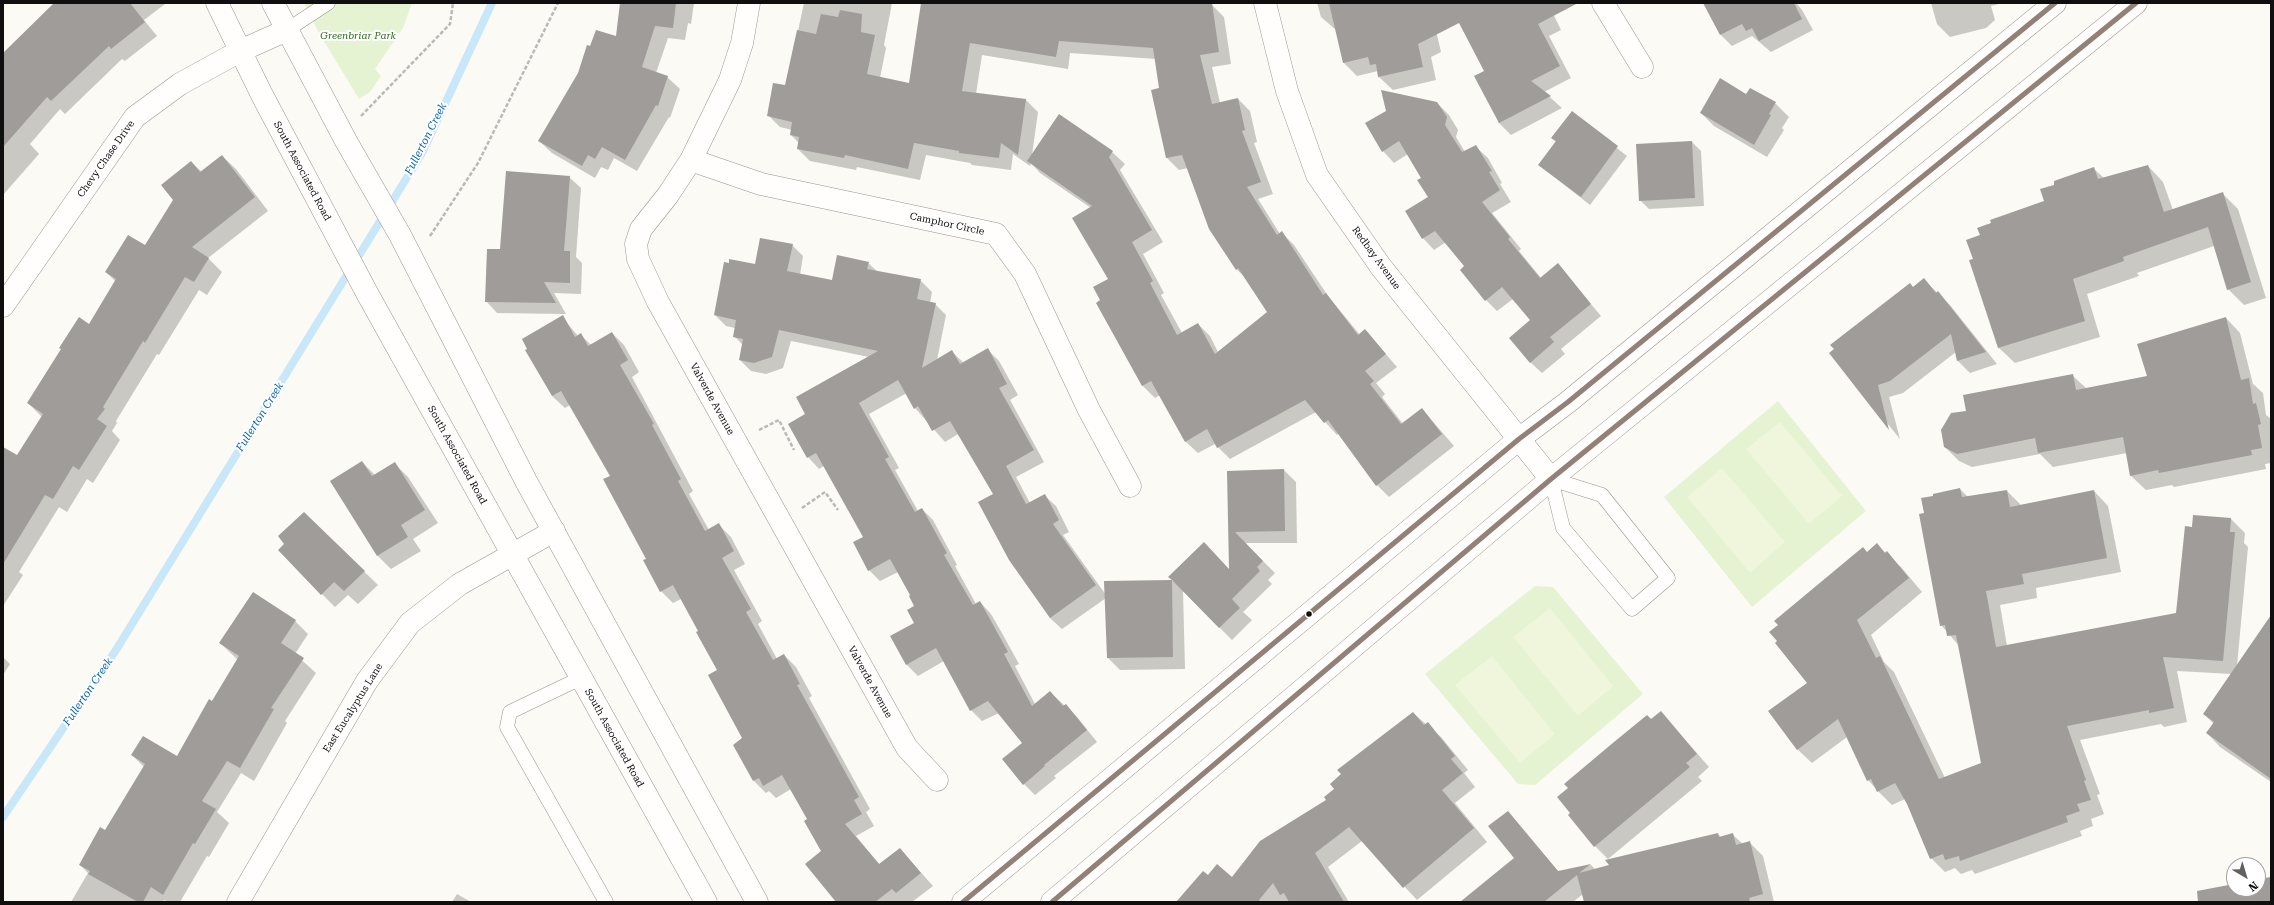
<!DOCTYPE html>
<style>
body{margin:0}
#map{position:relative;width:2274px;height:905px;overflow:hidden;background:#fcfaf4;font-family:"Roboto Serif",serif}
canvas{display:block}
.frame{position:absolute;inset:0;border:4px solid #0f0f0f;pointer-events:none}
.north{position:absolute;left:2226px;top:857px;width:40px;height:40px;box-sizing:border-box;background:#fff;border:1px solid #9f9f9f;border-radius:50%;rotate:142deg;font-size:11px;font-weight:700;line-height:16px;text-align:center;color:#0f0f0f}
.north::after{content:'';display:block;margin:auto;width:14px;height:18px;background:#62615f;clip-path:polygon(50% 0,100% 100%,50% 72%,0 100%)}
</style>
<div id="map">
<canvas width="2274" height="905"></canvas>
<div class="frame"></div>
<div class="north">N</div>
</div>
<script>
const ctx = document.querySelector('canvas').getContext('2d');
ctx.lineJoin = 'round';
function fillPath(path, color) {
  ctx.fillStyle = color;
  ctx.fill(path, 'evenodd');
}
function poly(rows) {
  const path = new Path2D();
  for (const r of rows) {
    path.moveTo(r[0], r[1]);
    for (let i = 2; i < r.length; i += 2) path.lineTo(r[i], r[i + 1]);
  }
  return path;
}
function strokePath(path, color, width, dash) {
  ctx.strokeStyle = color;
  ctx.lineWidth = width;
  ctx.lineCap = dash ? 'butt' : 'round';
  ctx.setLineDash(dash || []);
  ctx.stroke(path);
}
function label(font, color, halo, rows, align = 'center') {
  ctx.font = font + ' "Roboto Serif",serif';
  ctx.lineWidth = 4;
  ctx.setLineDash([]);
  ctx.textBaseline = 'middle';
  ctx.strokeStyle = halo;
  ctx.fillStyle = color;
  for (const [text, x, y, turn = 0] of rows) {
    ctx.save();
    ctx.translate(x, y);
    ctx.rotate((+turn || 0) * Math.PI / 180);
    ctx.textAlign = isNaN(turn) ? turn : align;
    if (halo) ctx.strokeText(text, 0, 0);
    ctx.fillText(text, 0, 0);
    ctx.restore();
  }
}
const green = poly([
 [304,3,412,3,403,28,375,69,381,76,370,92,359,99,319,33],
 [1778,401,1866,511,1752,607,1664,497],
 [1535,586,1553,587,1643,694,1535,785,1518,784,1425,674]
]);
const pitch = poly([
 [1780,422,1842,496,1809,524,1746,449],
 [1722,468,1785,542,1750,573,1687,497],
 [1550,608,1613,686,1578,716,1513,637],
 [1492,656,1555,734,1520,763,1455,685]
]);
const shadow = poly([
 [56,3,165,4,144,20,157,36,125,61,122,59,65,114,60,109,30,144,39,154,3,195,3,54],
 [621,3,694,3,691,24,688,23,685,40,668,38,656,73,667,77,680,89,670,118,669,117,637,171,614,158,608,170,601,167,595,178,552,153,539,141,579,73,591,47,617,38],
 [804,3,892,3,884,45,886,48,880,78,910,84,922,3,1203,3,1212,5,1224,17,1231,64,1212,67,1220,103,1238,99,1250,111,1257,142,1254,143,1273,194,1258,199,1280,234,1282,233,1294,245,1328,296,1360,335,1365,330,1397,367,1376,383,1385,394,1382,397,1403,424,1422,409,1454,446,1389,497,1377,485,1339,433,1337,435,1316,412,1230,459,1215,444,1198,453,1185,441,1160,395,1155,398,1143,386,1097,303,1101,301,1110,279,1091,208,1040,173,1031,163,1030,166,1013,154,1011,170,972,165,970,163,926,155,920,180,857,167,856,170,810,161,798,149,799,143,791,135,792,130,780,127,768,115,786,87],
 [1070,53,1156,59,1160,89,1152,91,1167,158,1179,170,1188,168,1236,269,1247,279,1268,313,1218,352,1210,336,1198,324,1182,333,1161,295,1164,293,1143,254,1163,242,1120,170,1125,164,1112,152,1059,115,1032,155,1038,112,1026,100,976,94,982,55,1068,69],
 [1317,3,1415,3,1434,22,1441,52,1431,57,1436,80,1393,90,1379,77,1378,71,1357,76,1344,63,1336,30,1321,17],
 [1460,3,1548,3,1561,30,1549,36,1571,78,1544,92,1562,108,1511,135,1499,123,1485,72],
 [1705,3,1796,3,1802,10,1813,30,1771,52,1752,36,1732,46,1721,35],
 [1931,3,2003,3,1991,6,1995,20,1986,28,1950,37,1937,24],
 [1747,95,1775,103,1789,117,1782,128,1784,130,1767,157,1714,126,1701,113],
 [1437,103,1449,115,1458,130,1456,137,1465,152,1476,147,1488,158,1502,183,1500,184,1511,202,1492,213,1521,249,1519,251,1541,278,1558,265,1601,316,1561,349,1565,354,1542,373,1530,362,1531,320,1513,299,1497,311,1486,300,1466,266,1446,242,1434,250,1423,238,1429,197,1423,178,1408,154,1394,163,1383,151],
 [1572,113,1627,156,1590,205,1539,165,1556,142,1552,138],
 [1692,142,1701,151,1704,206,1649,209,1640,200],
 [222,156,236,169,268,211,208,258,222,272,207,295,199,290,159,355,157,354,116,421,117,423,112,431,120,440,93,483,87,479,67,512,59,507,19,572,23,575,3,606,3,463,17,456,42,417,28,403,89,325,115,281,106,272,145,247,175,200,191,162,202,172],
 [2148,166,2163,182,2173,210,2223,194,2238,209,2266,298,2244,305,2228,289,2214,246,2137,273,2139,276,2087,294,2100,337,2015,363,1999,348,1974,259,1981,236,2045,202,2056,185,2093,168,2104,178],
 [569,177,581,188,576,257,582,263,581,294,554,293,566,314,497,313,486,301,501,250],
 [792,245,803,256,800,275,832,281,868,263,878,272,920,280,932,292,930,303,935,304,946,315,937,360,952,352,964,363,988,350,999,361,1018,395,1010,400,1044,462,1016,477,1030,503,1044,495,1056,506,1069,532,1063,535,1106,595,1105,582,1174,581,1230,571,1228,472,1284,470,1296,482,1297,543,1245,543,1275,573,1268,580,1272,584,1243,612,1252,620,1232,640,1183,591,1185,669,1120,670,1108,658,1106,598,1062,629,1050,618,995,494,958,434,945,442,915,408,907,393,869,414,899,468,895,470,918,511,922,509,933,520,957,565,955,566,976,604,980,602,991,614,1002,633,1019,664,1015,666,1035,704,1050,692,1077,717,1097,742,1054,776,1056,778,1035,795,1024,784,1024,743,999,713,982,721,971,710,944,661,918,676,907,665,891,637,915,623,916,607,912,595,898,572,880,581,869,570,864,537,824,466,819,469,808,457,869,357,791,341,783,368,766,374,751,371,740,360,743,345,734,336,735,328,726,326,715,315,756,265],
 [1924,280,1950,305,1997,364,1970,373,1958,361,1956,352,1903,393,1889,397,1900,439,1830,353],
 [562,317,578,336,581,335,591,345,612,333,624,345,639,372,632,377,693,491,689,494,709,530,719,525,731,537,745,564,734,570,762,621,758,624,777,659,784,655,796,667,812,696,809,698,870,809,866,812,874,826,856,836,880,865,900,849,933,886,912,902,837,902,822,852,808,819,791,789,776,798,769,791,766,793,754,781,734,745,743,738,719,670,700,631,681,599,673,603,661,591,611,476,570,405,565,408,552,396],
 [2226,318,2240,333,2253,384,2263,393,2266,415,2270,418,2271,463,2265,464,2266,469,2174,487,2172,485,2146,490,2131,476,2127,453,2053,467,2040,454,1972,467,1959,461,1944,446,1967,411,2072,375,2087,389,2148,377],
 [362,462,375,475,394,463,408,477,438,523,413,539,421,551,391,569,378,556,332,481],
 [1960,489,1968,497,2007,491,2021,505,2094,491,2108,506,2121,572,2036,588,2037,598,2000,605,2007,646,2177,614,2194,516,2231,519,2245,533,2244,543,2248,547,2237,666,2271,617,2271,782,2220,747,2207,733,2214,724,2204,714,2232,674,2177,671,2187,722,2164,727,2161,724,2080,740,2100,794,2097,795,2104,814,2091,819,2093,826,2080,831,2082,836,1975,874,1972,870,1961,874,1955,868,1945,872,1931,858,1905,799,1892,805,1878,791,1868,780,1847,737,1812,763,1797,749,1809,683,1867,553,1877,545,1901,567,1922,592,1871,635,1884,662,1894,672,1945,778,1982,764,1960,647,1941,625,1925,514],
 [304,513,378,585,358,604,348,595,335,607,322,594,286,544],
 [295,621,308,634,295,654,316,673,285,721,287,723,254,781,241,773,217,812,229,823,209,857,207,856,180,902,168,902,164,900,163,902,71,902,88,873,80,865,106,831,144,767,132,755,177,757,238,660,220,643],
 [3,657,10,664,3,675],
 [1661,712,1709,767,1698,777,1702,781,1608,859,1595,846,1571,813,1651,721],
 [1413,713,1441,737,1468,770,1464,773,1475,787,1455,803,1487,842,1417,900,1362,841,1328,867,1349,902,1178,902,1208,876,1232,878,1328,801,1335,789],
 [1507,812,1559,872,1591,865,1596,870,1718,834,1722,838,1733,835,1743,844,1749,842,1763,856,1774,902,1585,902,1583,894,1573,902,1461,902,1515,858],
 [457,894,471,902,452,902]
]);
const stream = poly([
 [3,817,116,650,422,153,492,3]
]);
const building = poly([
 [54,3,130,3,145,22,111,49,109,46,51,101,47,97,3,147,3,53],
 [620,3,676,3,673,28,655,26,642,67,668,76,658,106,656,105,625,160,602,147,595,159,588,155,582,166,538,141,578,73,587,45,590,46,596,30,616,36],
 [921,3,1212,3,1219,52,1200,55,1212,104,1238,98,1245,130,1242,131,1261,182,1247,187,1277,235,1282,231,1323,295,1326,293,1358,335,1365,329,1386,354,1365,371,1374,381,1370,384,1401,424,1422,408,1442,434,1376,486,1328,420,1324,423,1305,400,1217,448,1207,429,1185,442,1151,381,1142,386,1096,303,1100,300,1093,287,1108,279,1072,218,1092,206,1027,161,1059,114,1113,151,1109,157,1152,230,1132,242,1153,281,1150,283,1177,335,1198,323,1215,354,1267,312,1238,268,1236,270,1209,229,1182,155,1166,158,1151,90,1159,88,1153,48,1059,41,1056,57,970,43,962,91,1026,99,1018,155,1001,143,999,158,959,153,959,151,914,143,908,169,845,155,844,158,797,149,799,137,790,135,792,122,767,116,773,83,785,85,797,30,816,34,821,14,838,17,840,10,862,14,861,32,875,35,867,74,909,83],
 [1329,3,1578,3,1538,24,1560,66,1531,81,1551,96,1499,123,1474,76,1484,71,1459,23,1418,44,1423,67,1378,77,1376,64,1370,65,1368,57,1343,63],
 [1703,3,1794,3,1802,19,1759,41,1752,28,1746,31,1742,24,1720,35],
 [1720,78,1746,94,1750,88,1776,102,1769,114,1771,115,1754,145,1700,113],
 [1381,90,1437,102,1447,117,1445,125,1462,152,1476,145,1492,171,1489,172,1500,190,1482,202,1510,237,1508,239,1540,278,1558,263,1591,304,1550,337,1554,342,1530,363,1509,338,1530,320,1502,287,1485,301,1460,270,1464,266,1435,231,1422,239,1405,211,1428,197,1417,180,1421,178,1399,141,1382,152,1365,123,1386,111],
 [1572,111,1618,146,1581,197,1538,165,1556,141,1551,138],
 [1692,141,1695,198,1639,201,1636,144],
 [222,155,255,197,192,247,209,258,194,282,185,277,145,343,143,341,103,407,105,409,97,419,107,426,79,470,73,466,53,499,45,495,3,564,3,447,17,455,43,414,27,403,61,349,59,348,79,317,89,324,116,279,105,272,128,235,145,245,173,200,161,185,191,161,200,172],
 [2148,165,2164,212,2223,192,2251,282,2227,290,2208,227,2123,257,2124,261,2073,279,2085,321,1998,348,1969,260,1973,259,1966,240,1980,235,1977,228,1991,223,1990,220,2044,201,2040,189,2054,185,2054,181,2094,167,2098,179],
 [506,171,570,176,564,251,570,251,570,283,544,282,556,303,485,302,487,249,500,249],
 [760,238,793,244,787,271,832,280,837,255,869,262,867,269,921,279,917,299,936,303,922,368,952,350,960,364,988,348,1007,384,999,388,1034,450,1006,466,1026,504,1045,494,1059,520,1053,524,1096,585,1050,618,1009,560,978,502,993,494,950,421,932,431,918,406,914,409,898,380,859,403,889,457,885,459,915,512,922,508,947,553,944,555,973,605,980,601,991,621,1008,652,1004,654,1032,706,1050,691,1063,706,1066,704,1087,730,1044,765,1045,766,1023,785,1002,759,1022,743,988,701,970,711,936,648,906,665,890,636,914,623,907,610,914,606,909,596,910,595,890,559,868,571,853,542,863,537,816,453,807,458,788,424,805,414,796,397,878,351,779,330,772,357,754,363,739,360,743,339,733,337,736,320,714,315,724,262,729,263,729,259,755,264],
 [1924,278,1936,293,1938,291,1986,352,1957,361,1951,334,1890,381,1878,385,1889,430,1829,353,1834,349,1830,345,1910,283,1913,287],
 [563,315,575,337,581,333,588,346,612,332,628,360,620,365,654,424,652,425,681,479,678,481,705,531,719,523,734,551,722,558,751,609,746,612,773,660,784,654,800,684,797,685,859,797,854,800,862,814,845,824,879,864,900,848,921,873,896,893,892,889,875,902,836,902,805,864,821,851,804,821,807,819,782,775,763,786,759,778,753,781,733,745,742,738,708,675,717,670,696,632,698,631,673,585,660,592,643,560,646,559,603,479,610,476,561,391,552,396,525,350,527,349,522,339],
 [2226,317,2241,380,2249,378,2253,404,2256,403,2261,424,2258,425,2262,448,2251,450,2252,455,2159,473,2158,470,2130,476,2123,437,2038,453,2035,438,1957,454,1944,447,1941,430,1951,413,1966,411,1963,395,2073,374,2076,390,2147,376,2137,344],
 [362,461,372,476,395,462,425,510,401,525,408,537,377,556,330,481],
 [1284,469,1285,531,1235,532,1263,561,1257,567,1260,571,1232,599,1240,608,1219,628,1172,580,1173,657,1107,658,1104,581,1172,580,1168,577,1204,542,1229,569,1227,471],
 [1960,488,1962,497,2007,490,2010,507,2094,490,2107,558,2022,574,2024,584,1986,591,1996,647,2176,613,2185,526,2192,527,2193,515,2231,518,2230,532,2235,532,2223,661,2163,657,2174,708,2149,713,2149,710,2067,726,2086,780,2084,781,2091,800,2077,804,2080,811,2066,816,2068,822,1960,861,1959,856,1945,860,1943,854,1930,859,1907,804,1895,783,1877,792,1871,779,1867,781,1838,719,1797,750,1768,711,1807,683,1775,643,1777,641,1769,632,1778,625,1774,621,1863,547,1867,552,1877,543,1885,553,1887,551,1909,578,1857,620,1876,658,1880,656,1939,779,1981,763,1956,635,1947,636,1945,625,1940,626,1919,514,1924,513,1921,498,1933,496,1933,494],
 [304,512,365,571,344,591,334,582,321,595,278,550,284,544,278,536],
 [253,592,296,620,281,643,304,658,271,708,274,709,240,768,227,761,202,801,216,809,195,844,193,843,163,895,151,887,143,902,138,902,88,874,90,871,79,865,100,827,105,830,145,764,131,755,143,736,177,756,209,699,212,701,239,656,219,643],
 [2271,615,2271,779,2206,733,2214,722,2203,714],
 [1661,711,1697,754,1686,763,1690,767,1594,847,1568,815,1570,813,1557,797,1568,788,1564,784,1614,742,1647,715,1651,719],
 [1413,712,1424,725,1428,722,1455,756,1451,759,1463,773,1442,790,1474,828,1403,888,1349,827,1315,853,1344,902,1289,902,1284,893,1280,895,1273,883,1259,900,1261,902,1176,902,1203,871,1208,875,1217,864,1232,877,1260,841,1326,800,1324,797,1334,789,1330,784,1341,774,1337,770],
 [1508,811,1558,871,1591,864,1579,873,1609,865,1605,860,1718,833,1719,837,1733,833,1736,845,1750,841,1763,894,1749,898,1750,902,1584,902,1577,875,1544,902,1460,902,1514,858,1488,826],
 [2271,877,2271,902,2198,902,2197,891,2234,884,2234,889,2258,889,2258,879]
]);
const path = poly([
 [361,116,450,24,453,3],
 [430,236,478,163,558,3],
 [759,430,779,420,794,450],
 [802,508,825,492,838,510]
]);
const service = poly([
 [287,30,328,3],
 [1551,479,1602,495,1668,578,1632,609,1563,528,1551,479],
 [581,678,510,712,507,727,606,902]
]);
const minor = poly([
 [749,3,742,43,730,80,691,160,668,195,641,229,636,244,638,259,658,302,907,748,937,780],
 [1265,3,1287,91,1317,175,1381,267,1551,479],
 [1603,3,1642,67],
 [691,160,761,184,996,234,1025,274,1089,410,1130,486],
 [3,306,135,117,180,84,240,51,287,30],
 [238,902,367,681,410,623,460,584,554,531]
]);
const tertiary = poly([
 [217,3,262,95,367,293,706,902],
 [273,3,346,141,400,235,526,481,757,902],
 [963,902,1519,439,1568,402,2055,3],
 [1052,902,1551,479,2136,3]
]);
const bus1 = poly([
 [963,902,1519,439,1568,402,2055,3],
 [1052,902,1551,479,2136,3]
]);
const markers = [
 [1309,614,3.5,"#0f0f0f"]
];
const parkNames = [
 ["Greenbriar Park",358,36]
];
const streetNames = [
 ["Chevy Chase Drive",106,159,-55],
 ["South Associated Road",302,171,62],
 ["Camphor Circle",947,224,12],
 ["Redbay Avenue",1376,258,54],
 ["Valverde Avenue",712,399,61],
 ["South Associated Road",457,455,61],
 ["Valverde Avenue",870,682,61],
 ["East Eucalyptus Lane",353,708,-58],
 ["South Associated Road",614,738,61]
];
const waterNames = [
 ["Fullerton Creek",426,139,-63],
 ["Fullerton Creek",260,417,-58],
 ["Fullerton Creek",88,692,-56]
];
fillPath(green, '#e5f3d2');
fillPath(pitch, '#eff6dc');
fillPath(shadow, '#0003');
strokePath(stream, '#c8e7f8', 8);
fillPath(building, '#9f9c99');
strokePath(service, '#969592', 15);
strokePath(minor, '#969592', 23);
strokePath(tertiary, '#969592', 23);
strokePath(path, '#b9b9b8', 2.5, [4, 2]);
strokePath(service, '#fffefd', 14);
strokePath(minor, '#fffefd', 22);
strokePath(tertiary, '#fffefd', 22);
strokePath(bus1, '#938177', 5);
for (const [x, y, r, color] of markers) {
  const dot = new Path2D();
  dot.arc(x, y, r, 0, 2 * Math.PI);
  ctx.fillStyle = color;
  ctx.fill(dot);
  strokePath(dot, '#fff', 1.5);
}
label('italic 10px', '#2b6b1a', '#fff', parkNames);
label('10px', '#0f0f0f', '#fff', streetNames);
label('italic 11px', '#0e66aa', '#fff', waterNames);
</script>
